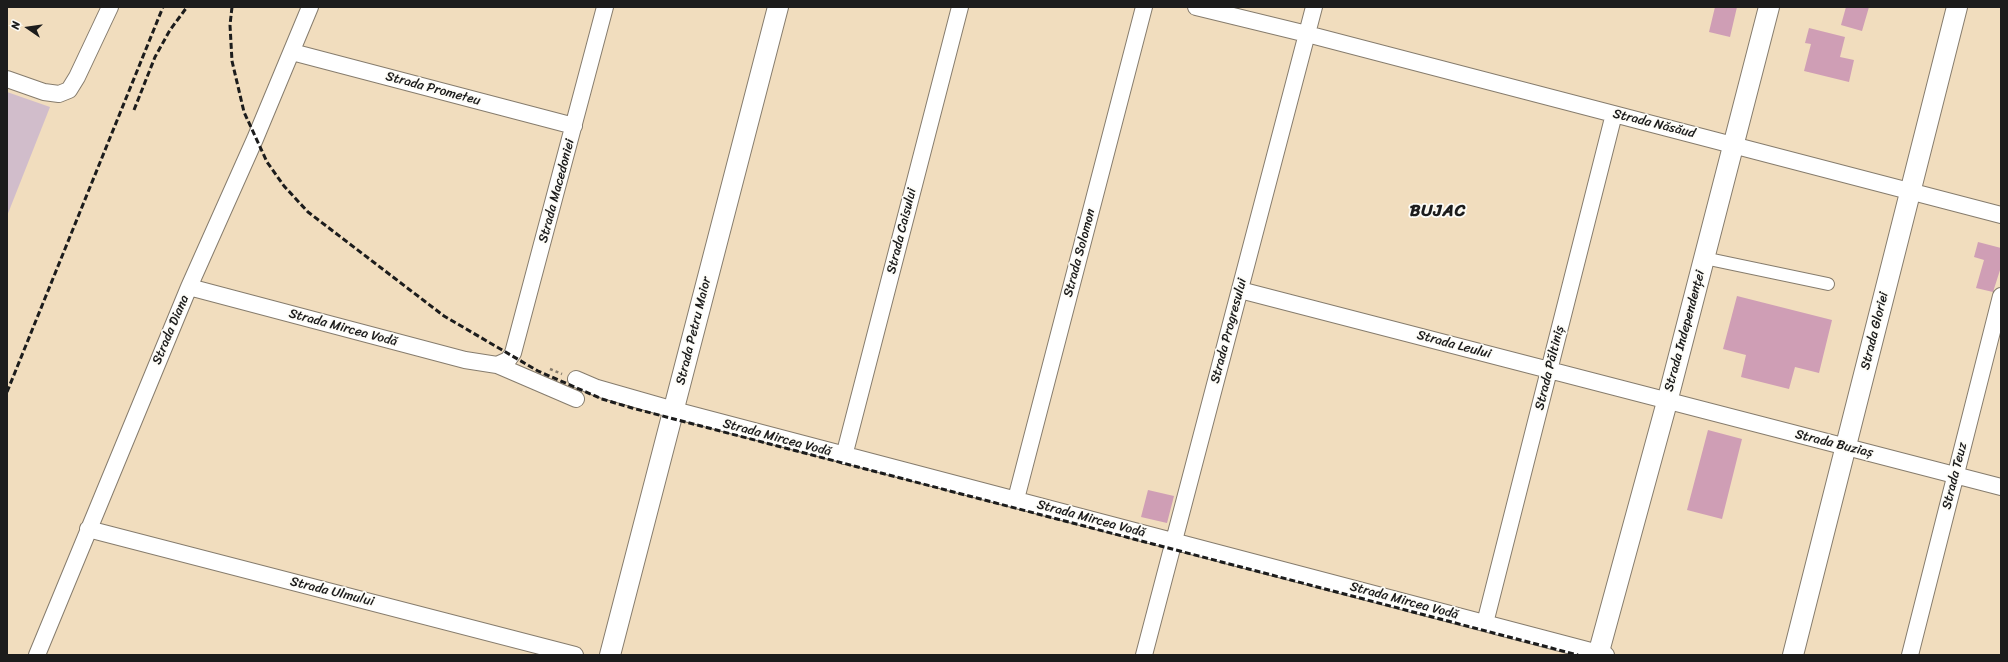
<!DOCTYPE html>
<meta charset="utf-8">
<style>
body{margin:0}
#map{position:relative;width:2008px;height:662px;overflow:hidden;background:#f1ddbe;font-family:Sriracha,sans-serif}
canvas{display:block}
.frame{position:absolute;inset:0;border:8px solid #1c1c1c;pointer-events:none}
.north{position:absolute;left:8px;top:8px;width:40px;height:40px;-webkit-text-stroke:3px #fdfcf7;paint-order:stroke;rotate:283deg;font-size:11px;font-weight:700;line-height:16px;text-align:center;color:#1c1c1c}
.north::after{content:'';display:block;margin:auto;width:14px;height:18px;background:#1c1c1c;clip-path:polygon(50% 0,100% 100%,50% 72%,0 100%)}
</style>
<div id="map">
<canvas width="2008" height="662"></canvas>
<div class="frame"></div>
<div class="north">N</div>
</div>
<script>
const ctx = document.querySelector('canvas').getContext('2d');
ctx.lineJoin = 'round';
function fillPath(path, color) {
  ctx.fillStyle = color;
  ctx.fill(path, 'evenodd');
}
function poly(rows) {
  const path = new Path2D();
  for (const r of rows) {
    path.moveTo(r[0], r[1]);
    for (let i = 2; i < r.length; i += 2) path.lineTo(r[i], r[i + 1]);
  }
  return path;
}
function strokePath(path, color, width, dash) {
  ctx.strokeStyle = color;
  ctx.lineWidth = width;
  ctx.lineCap = dash ? 'butt' : 'round';
  ctx.setLineDash(dash || []);
  ctx.stroke(path);
}
function label(font, color, halo, rows, align = 'center') {
  ctx.font = font + ' Sriracha,sans-serif';
  ctx.lineWidth = 3.5;
  ctx.setLineDash([]);
  ctx.textBaseline = 'middle';
  ctx.strokeStyle = halo;
  ctx.fillStyle = color;
  for (const [text, x, y, turn = 0] of rows) {
    ctx.save();
    ctx.translate(x, y);
    ctx.rotate((+turn || 0) * Math.PI / 180);
    ctx.textAlign = isNaN(turn) ? turn : align;
    if (halo) ctx.strokeText(text, 0, 0);
    ctx.fillText(text, 0, 0);
    ctx.restore();
  }
}
const industrial = poly([
 [7,92,50,107,7,216]
]);
const building = poly([
 [1715,7,1737,7,1730,37,1709,32],
 [1846,7,1869,7,1862,31,1841,25],
 [1809,28,1845,37,1840,57,1854,60,1849,82,1804,71,1811,44,1805,43],
 [1978,242,2001,248,2001,267,1993,292,1976,288,1984,260,1974,257],
 [1737,296,1832,320,1819,373,1795,367,1789,389,1741,377,1746,355,1723,349],
 [1708,430,1742,439,1722,519,1687,510],
 [1148,490,1174,496,1167,523,1141,517]
]);
const path = poly([
 [550,369,562,374]
]);
const pedestrian = poly([
 [1704,258,1828,284]
]);
const minor = poly([
 [1196,7,1307,34,2001,215],
 [292,52,574,126],
 [7,79,44,92,59,94,69,90,77,77,110,7],
 [189,287,465,360,497,365,576,399],
 [1240,290,2001,487],
 [497,365,508,360,513,353,605,7],
 [576,379,597,388,674,410,1606,655],
 [844,456,960,7],
 [1016,499,1144,7],
 [88,529,575,655],
 [1485,623,1614,114],
 [37,655,189,287,255,139,310,7],
 [1144,655,1314,7],
 [1910,655,2001,296]
]);
const tertiary = poly([
 [610,655,778,7],
 [1598,655,1667,402,1769,7],
 [1793,655,1957,7]
]);
const rail = poly([
 [232,7,230,25,232,61,244,112,267,162,284,186,308,212,444,316,538,371,602,399,632,408,1578,655],
 [134,110,155,57,170,30,187,7],
 [7,392,163,7]
]);
const streetNames = [
 ["Strada Prometeu",433,89,15],
 ["Strada Năsăud",1654,124,14],
 ["Strada Macedoniei",557,191,-75],
 ["Strada Caisului",902,231,-76],
 ["Strada Solomon",1080,253,-75],
 ["Strada Mircea Vodă",343,328,15],
 ["Strada Diana",171,330,-67],
 ["Strada Petru Maior",694,331,-76],
 ["Strada Progresului",1229,331,-75],
 ["Strada Independenței",1685,331,-75],
 ["Strada Gloriei",1875,331,-76],
 ["Strada Leului",1454,345,15],
 ["Strada Păltiniș",1550,368,-76],
 ["Strada Mircea Vodă",777,438,15],
 ["Strada Buziaș",1834,444,14],
 ["Strada Teuz",1955,476,-76],
 ["Strada Mircea Vodă",1091,519,15],
 ["Strada Ulmului",332,592,14],
 ["Strada Mircea Vodă",1404,601,15]
];
const districtNames = [
 ["BUJAC",1438,212]
];
fillPath(industrial, '#d1bdcb');
fillPath(building, '#cf9eb5');
strokePath(pedestrian, '#867c6d', 14);
strokePath(minor, '#867c6d', 18);
strokePath(tertiary, '#867c6d', 22);
strokePath(path, '#867c6d', 2.5, [3, 3]);
strokePath(pedestrian, '#fff', 12);
strokePath(minor, '#fff', 16);
strokePath(tertiary, '#fff', 20);
strokePath(rail, '#1c1c1c', 3, [6, 3]);
label('13px', '#1c1c1c', '#fdfcf7', streetNames);
ctx.letterSpacing = '1px';
label('bold 17px', '#1c1c1c', '#fdfcf7', districtNames);
ctx.letterSpacing = '0px';
</script>
